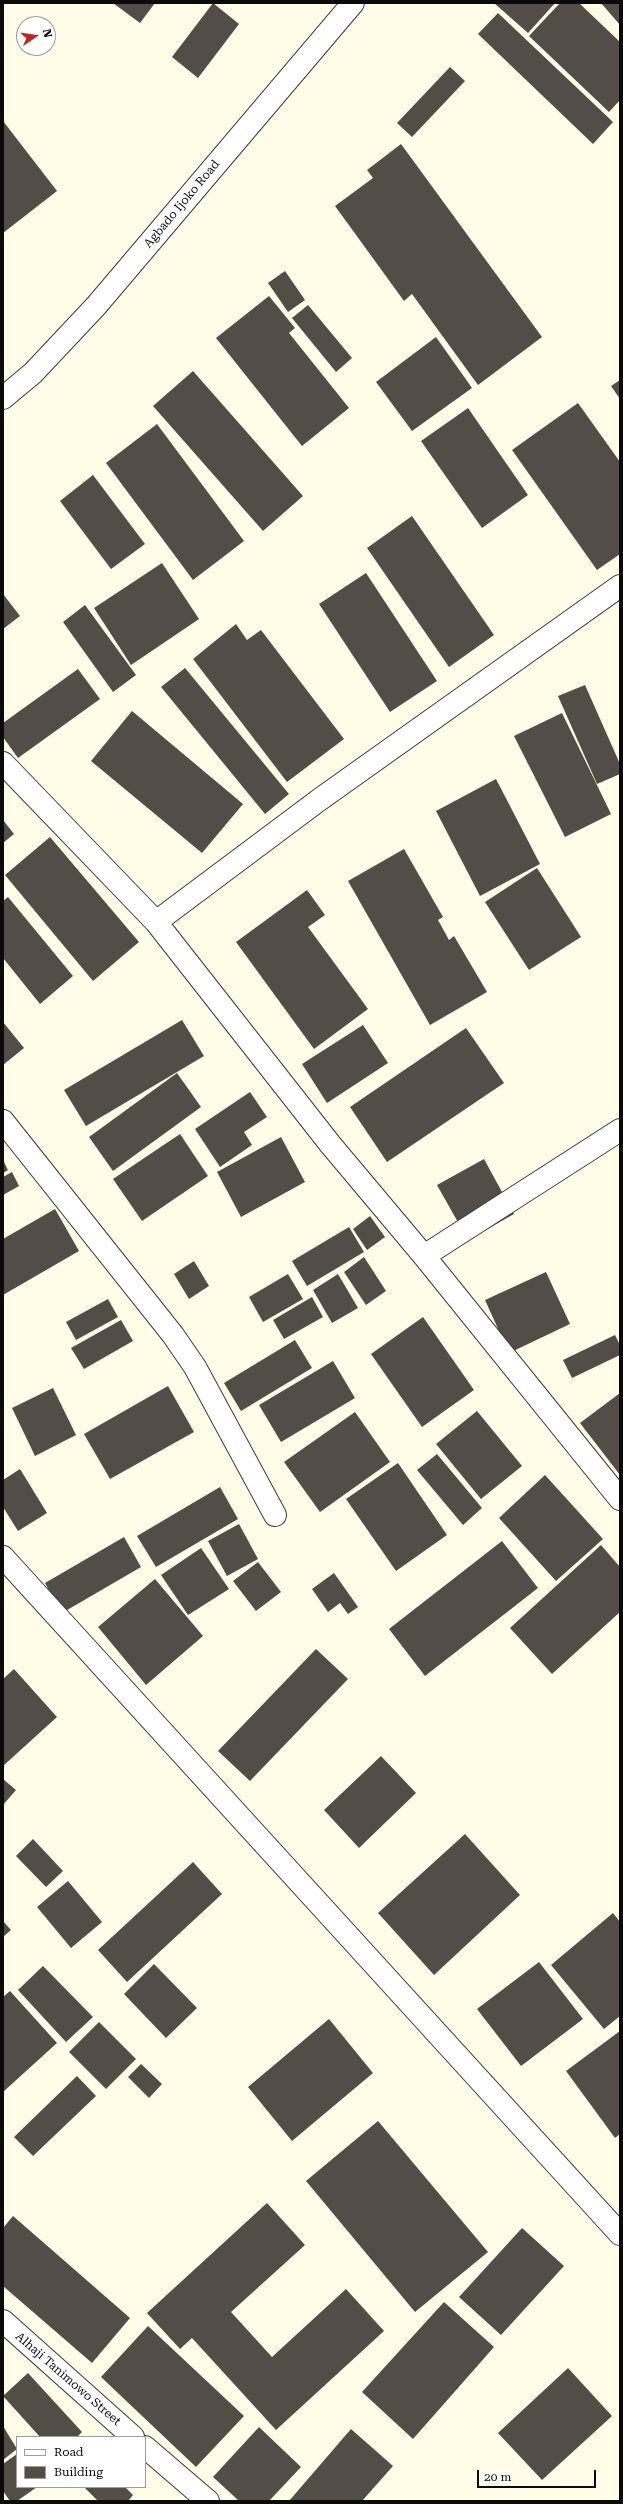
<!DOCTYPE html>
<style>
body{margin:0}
#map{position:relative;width:623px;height:2504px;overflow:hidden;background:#fffce8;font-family:"Roboto Serif",serif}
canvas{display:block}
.frame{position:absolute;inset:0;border:4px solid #0a0a0a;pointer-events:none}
.legend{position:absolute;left:16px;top:2436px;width:130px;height:52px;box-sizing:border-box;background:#fff;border:1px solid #9d9d9d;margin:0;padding:5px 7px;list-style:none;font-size:12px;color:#0a0a0a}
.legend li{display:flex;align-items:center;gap:8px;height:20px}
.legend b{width:20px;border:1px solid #9d9d9d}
.north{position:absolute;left:16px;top:16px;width:40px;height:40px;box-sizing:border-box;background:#fff;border:1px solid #9d9d9d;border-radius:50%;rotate:77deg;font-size:11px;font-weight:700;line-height:16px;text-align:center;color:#0a0a0a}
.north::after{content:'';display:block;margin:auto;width:14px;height:18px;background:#bb2722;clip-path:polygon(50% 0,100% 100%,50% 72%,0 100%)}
.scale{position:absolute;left:477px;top:2470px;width:119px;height:18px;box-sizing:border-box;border:2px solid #0a0a0a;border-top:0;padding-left:5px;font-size:12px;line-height:14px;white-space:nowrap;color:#0a0a0a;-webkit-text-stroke:3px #fff;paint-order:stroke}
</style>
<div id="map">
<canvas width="623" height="2504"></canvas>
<div class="frame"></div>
<ul class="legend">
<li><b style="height:5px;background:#fff"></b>Road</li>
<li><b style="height:11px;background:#534d47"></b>Building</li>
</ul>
<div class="north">N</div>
<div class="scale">20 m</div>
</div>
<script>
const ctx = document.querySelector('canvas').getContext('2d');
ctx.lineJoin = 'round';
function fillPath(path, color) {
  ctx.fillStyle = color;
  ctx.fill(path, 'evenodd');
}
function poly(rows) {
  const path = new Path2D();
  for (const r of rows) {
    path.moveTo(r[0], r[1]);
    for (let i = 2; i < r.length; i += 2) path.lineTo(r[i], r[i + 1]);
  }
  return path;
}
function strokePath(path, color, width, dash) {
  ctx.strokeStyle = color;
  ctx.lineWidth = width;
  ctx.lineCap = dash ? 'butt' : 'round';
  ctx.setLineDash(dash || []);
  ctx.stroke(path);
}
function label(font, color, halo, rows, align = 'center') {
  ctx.font = font + ' "Roboto Serif",serif';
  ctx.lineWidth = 4;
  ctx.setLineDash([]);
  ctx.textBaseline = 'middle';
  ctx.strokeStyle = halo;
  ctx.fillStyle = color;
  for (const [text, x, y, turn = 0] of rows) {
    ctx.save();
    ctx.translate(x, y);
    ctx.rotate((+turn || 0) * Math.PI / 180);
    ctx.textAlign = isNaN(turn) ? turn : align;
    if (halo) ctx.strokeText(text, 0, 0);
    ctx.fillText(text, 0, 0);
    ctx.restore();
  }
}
const building = poly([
 [113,3,155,3,140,23],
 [213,3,239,24,198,78,172,57],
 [494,3,555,3,528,33],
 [560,3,579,3,620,42,620,100,609,112,529,36],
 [601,3,620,3,620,25],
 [498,13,613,122,593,144,478,34],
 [450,67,465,81,412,137,397,123],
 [3,121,57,191,3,233],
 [401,144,542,337,478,385,412,294,404,301,335,206,373,178,367,170],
 [285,271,305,300,288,312,268,283],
 [269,296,295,328,289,333,349,408,302,446,216,338],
 [308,305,352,358,336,372,292,318],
 [436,337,472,388,412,431,376,382],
 [193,371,303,496,263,531,153,406],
 [620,380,620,399,611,386],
 [578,403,620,462,620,554,597,570,512,450],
 [468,408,528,495,482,528,421,441],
 [157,424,244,541,193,580,106,463],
 [93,475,145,544,111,569,60,501],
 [412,516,494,635,449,667,367,548],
 [162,563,199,619,131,665,94,608],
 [366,573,437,681,390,712,319,604],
 [3,594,20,616,3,629],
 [85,605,136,675,113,692,63,622],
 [236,624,247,640,261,630,344,739,287,782,193,659],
 [185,668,289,794,265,814,161,687],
 [78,669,100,699,18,758,3,737,3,723],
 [585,685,620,764,620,774,597,784,558,696],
 [132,711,243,804,202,853,91,761],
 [562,713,611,814,565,837,514,736],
 [496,779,540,864,480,896,436,811],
 [3,820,14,834,3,843],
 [50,837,139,942,93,981,5,875],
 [404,849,443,917,438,920,449,940,454,936,487,992,430,1025,348,881],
 [537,868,581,937,529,970,485,902],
 [307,890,325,915,308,927,368,1009,314,1049,236,942],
 [8,897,73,976,40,1004,3,958,3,901],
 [182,1020,204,1056,86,1126,64,1090],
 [3,1022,24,1048,3,1065],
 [363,1025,388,1063,327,1103,302,1064],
 [466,1028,504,1083,387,1162,350,1107],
 [177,1073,201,1107,113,1171,89,1137],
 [250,1092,267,1117,244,1132,252,1145,220,1167,195,1129],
 [180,1134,208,1176,142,1221,113,1179],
 [281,1137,305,1182,241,1217,217,1172],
 [484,1159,514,1214,468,1240,437,1185],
 [3,1160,8,1170,3,1173],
 [12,1172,19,1186,3,1195,3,1177],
 [55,1209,79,1251,3,1295,3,1239],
 [370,1216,385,1237,367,1250,353,1229],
 [349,1227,364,1252,307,1286,292,1261],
 [364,1257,386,1291,366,1305,344,1272],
 [194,1261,209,1286,189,1299,174,1274],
 [546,1272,570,1324,509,1353,485,1300],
 [288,1274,303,1299,263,1322,249,1297],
 [338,1274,358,1308,332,1323,313,1290],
 [312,1297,323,1317,284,1339,273,1320],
 [108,1299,118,1317,76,1340,66,1322],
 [423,1317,474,1390,422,1427,371,1354],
 [121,1320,133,1341,84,1369,71,1348],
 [615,1335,620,1345,620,1355,572,1378,563,1360],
 [295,1340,312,1368,241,1411,224,1383],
 [333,1361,355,1398,281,1442,259,1405],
 [168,1386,194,1432,110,1479,84,1434],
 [53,1388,76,1435,35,1456,12,1408],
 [620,1393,620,1475,580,1423],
 [477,1411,522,1466,481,1499,436,1444],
 [355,1412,390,1462,320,1512,284,1462],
 [437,1454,482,1508,463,1525,417,1470],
 [398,1463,447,1535,396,1571,346,1499],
 [20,1469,47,1513,18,1531,3,1507,3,1480],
 [545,1475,603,1539,556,1581,499,1518],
 [220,1487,238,1519,156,1567,137,1536],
 [239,1524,258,1559,227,1576,208,1541],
 [124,1537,141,1567,62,1613,45,1583],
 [502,1541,538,1588,425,1676,389,1629],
 [601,1545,620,1567,620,1612,552,1674,510,1628],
 [201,1548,229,1589,188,1615,161,1575],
 [258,1562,281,1592,256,1611,233,1581],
 [334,1573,358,1607,348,1614,340,1603,328,1612,312,1589],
 [155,1579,203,1636,146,1685,98,1627],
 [316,1649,348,1679,250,1781,218,1751],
 [14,1669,57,1717,3,1766,3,1679],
 [381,1756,416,1793,359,1848,324,1810],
 [3,1779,16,1790,3,1805],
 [465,1834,520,1895,434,1975,378,1913],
 [33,1839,63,1871,46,1887,16,1856],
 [193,1862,222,1894,127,1982,98,1950],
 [68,1881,102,1922,71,1948,37,1907],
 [613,1913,620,1922,620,2016,604,2029,551,1965],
 [3,1921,11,1930,3,1937],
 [539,1962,583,2019,521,2066,477,2009],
 [154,1964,197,2008,166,2038,124,1994],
 [43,1966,93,2017,66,2042,18,1990],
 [10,1991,57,2043,3,2092,3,1997],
 [329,2019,373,2073,292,2141,248,2087],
 [99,2022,136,2059,106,2089,69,2052],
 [620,2031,620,2134,615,2138,566,2071],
 [141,2064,162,2084,149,2098,128,2077],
 [77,2076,96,2096,33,2156,14,2137],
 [378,2121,488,2252,415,2312,306,2181],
 [267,2203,305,2245,231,2312,272,2357,346,2289,384,2331,276,2430,192,2338,180,2349,147,2313],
 [13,2216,130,2318,92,2363,3,2286,3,2228],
 [522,2228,564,2266,501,2335,459,2297],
 [444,2302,494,2347,413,2439,362,2392],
 [148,2326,244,2416,196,2467,101,2377],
 [568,2368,612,2416,542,2480,498,2433],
 [28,2373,82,2432,77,2437,40,2437,3,2396],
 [3,2426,17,2449,3,2460],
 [259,2427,301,2467,269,2501,239,2501,213,2477],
 [351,2429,393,2466,362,2501,289,2501],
 [17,2454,17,2487,37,2487,17,2501,10,2501,3,2491,3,2464],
 [84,2487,125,2487,133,2495,128,2501,98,2501]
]);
const minor = poly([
 [3,398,33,373,96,306,353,3],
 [3,763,156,922,330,1144,424,1256,620,1499],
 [156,922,319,800,620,586],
 [3,1121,173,1335,195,1367,275,1515],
 [424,1256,620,1130],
 [3,1557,620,2234],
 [3,2321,133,2437],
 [145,2447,208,2501]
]);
const streetNames = [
 ["Agbado Ijoko Road",182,204,-50],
 ["Alhaji Tanimowo Street",68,2379,41]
];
fillPath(building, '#534d47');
strokePath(minor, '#3d3d3d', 24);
strokePath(minor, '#fff', 22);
label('12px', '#0a0a0a', '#fff', streetNames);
</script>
